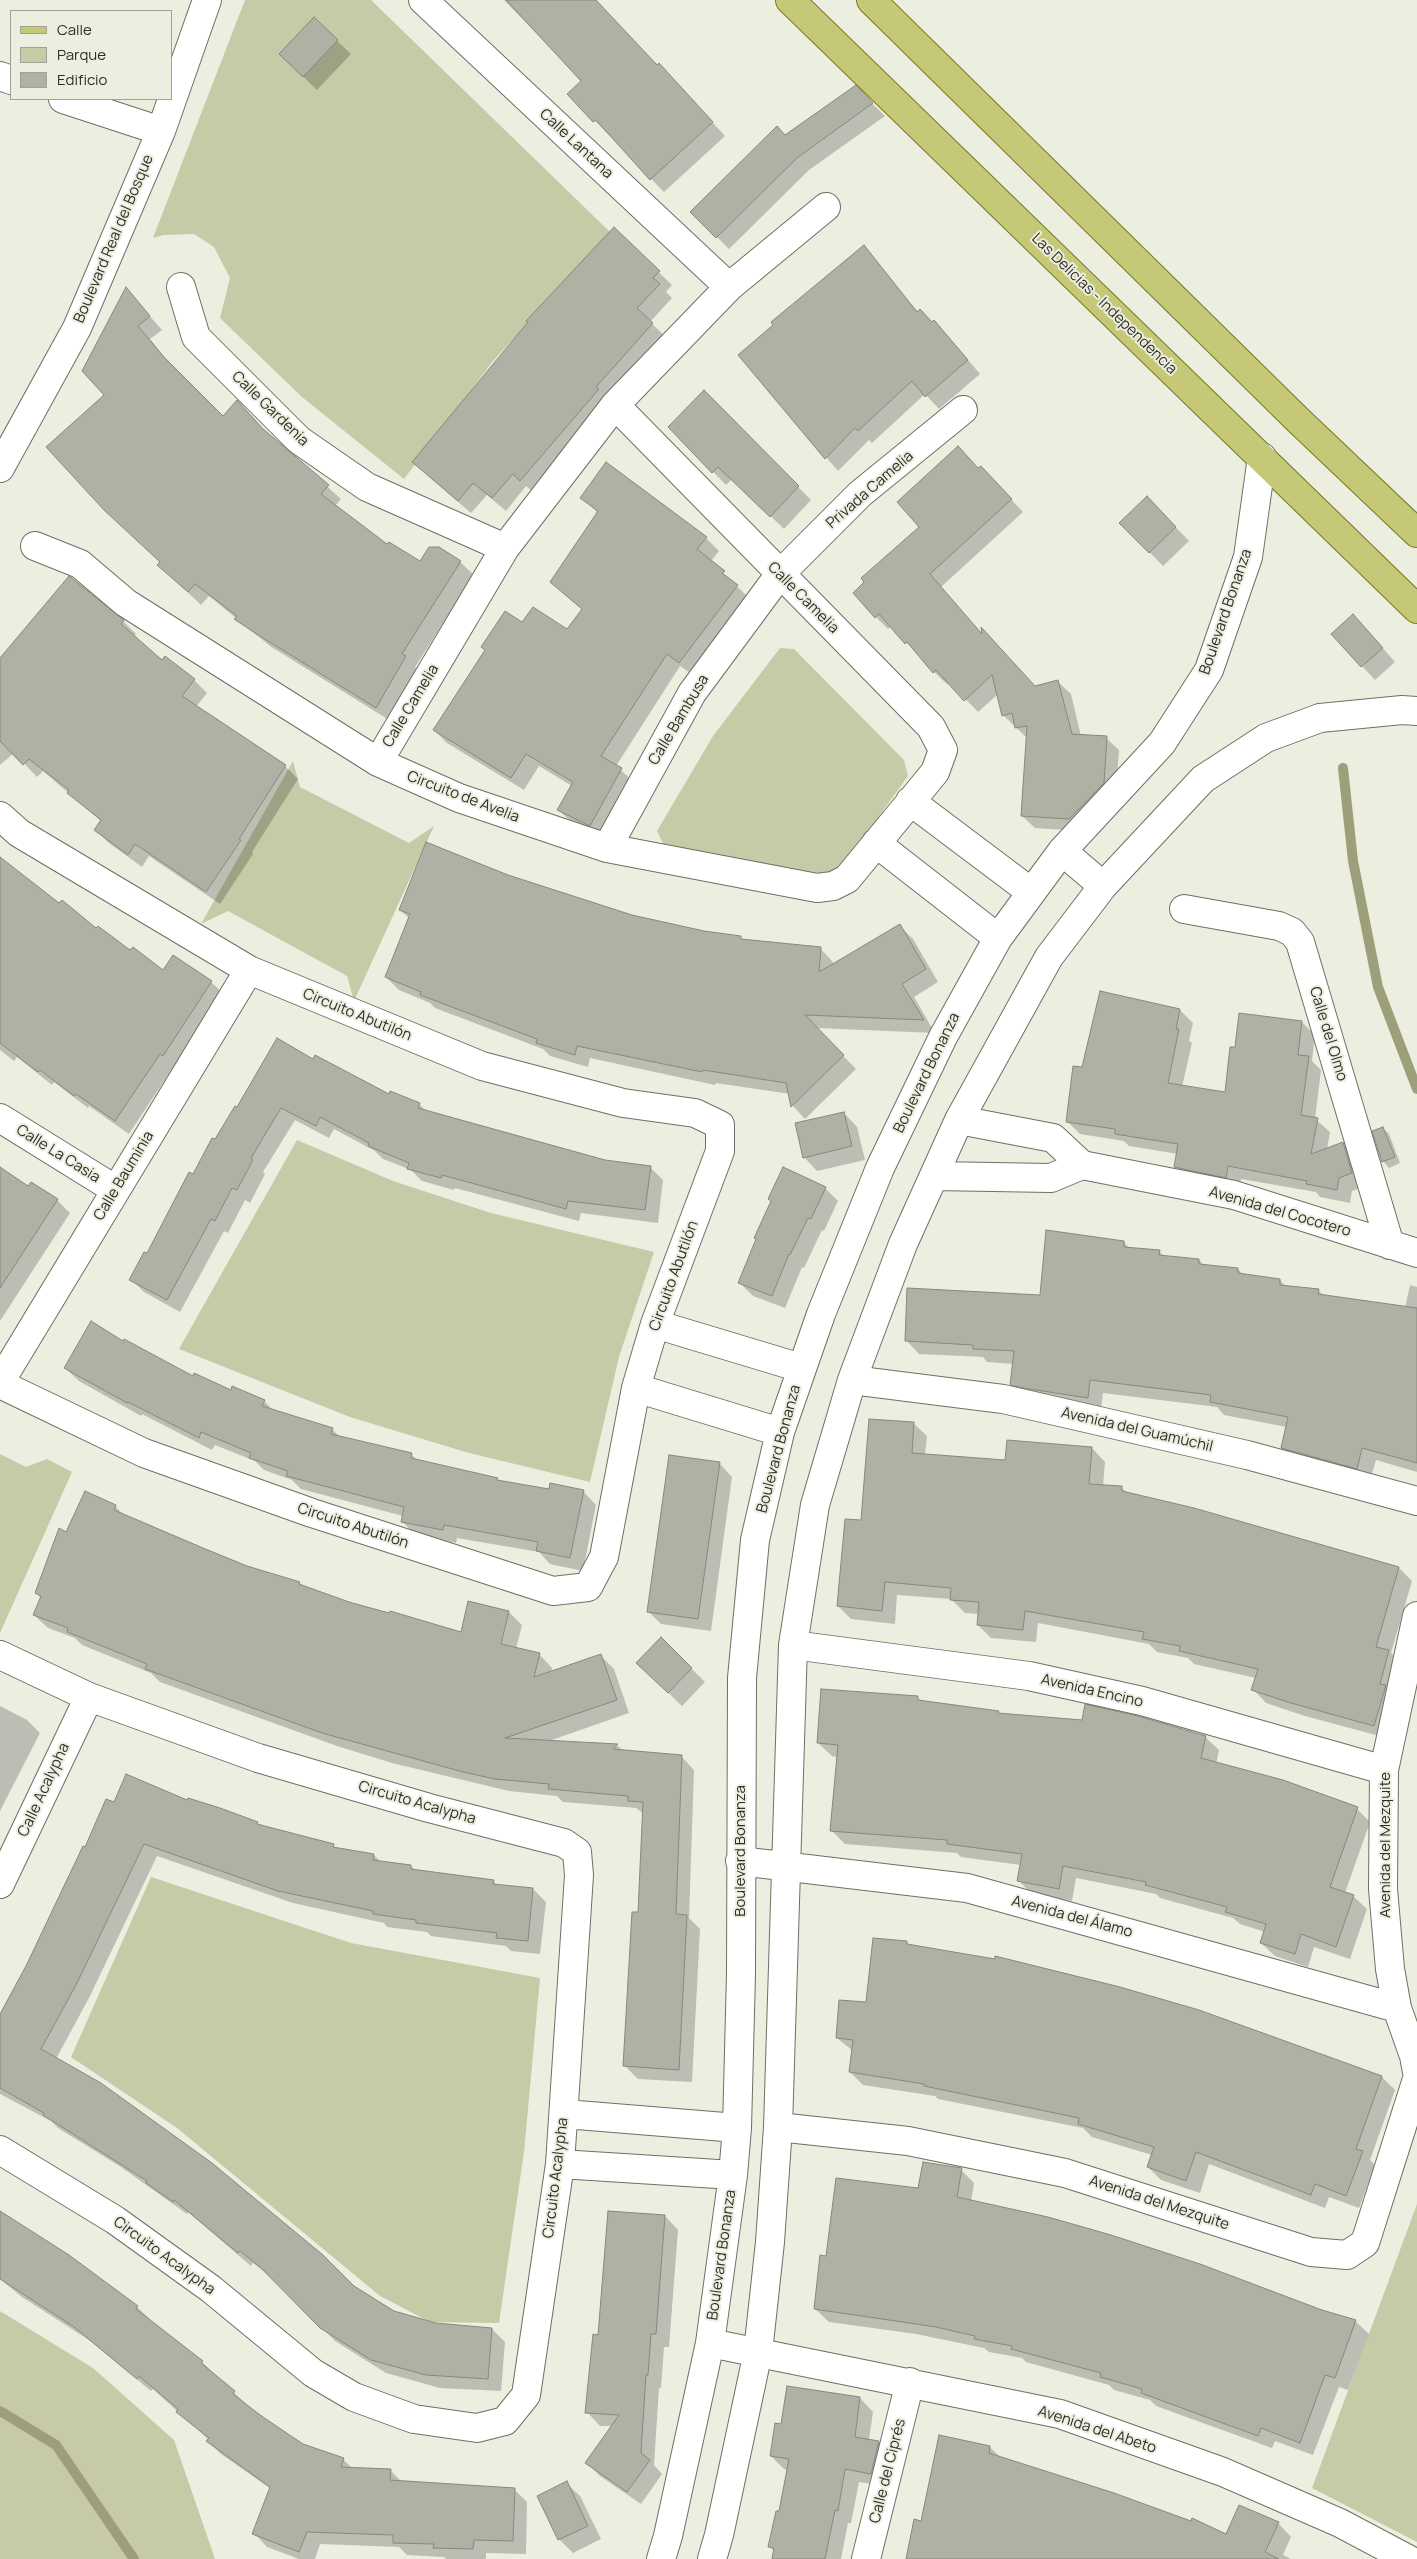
<!DOCTYPE html>
<meta charset="utf-8">
<style>
body{margin:0}
#map{position:relative;width:1417px;height:2559px;overflow:hidden;background:#eceee0;font-family:Manrope,sans-serif}
canvas{display:block}
.legend{position:absolute;left:10px;top:10px;width:162px;height:90px;box-sizing:border-box;background:#eceee0;border:1px solid #a0a297;margin:0;padding:6px 9px;list-style:none;font-size:15px;color:#2f2f2a}
.legend li{display:flex;align-items:center;gap:10px;height:25px}
.legend b{width:25px;border:1px solid #a0a297}
</style>
<div id="map">
<canvas width="1417" height="2559"></canvas>
<ul class="legend">
<li><b style="height:6px;background:#c5c877"></b>Calle</li>
<li><b style="height:14px;background:#c7caa7"></b>Parque</li>
<li><b style="height:14px;background:#b0b1a5"></b>Edificio</li>
</ul>
</div>
<script>
const ctx = document.querySelector('canvas').getContext('2d');
ctx.lineJoin = 'round';
function fillPath(path, color) {
  ctx.fillStyle = color;
  ctx.fill(path, 'evenodd');
}
function poly(rows) {
  const path = new Path2D();
  for (const r of rows) {
    path.moveTo(r[0], r[1]);
    for (let i = 2; i < r.length; i += 2) path.lineTo(r[i], r[i + 1]);
  }
  return path;
}
function strokePath(path, color, width, dash) {
  ctx.strokeStyle = color;
  ctx.lineWidth = width;
  ctx.lineCap = dash ? 'butt' : 'round';
  ctx.setLineDash(dash || []);
  ctx.stroke(path);
}
function label(font, color, halo, rows, align = 'center') {
  ctx.font = font + ' Manrope,sans-serif';
  ctx.lineWidth = 4;
  ctx.setLineDash([]);
  ctx.textBaseline = 'middle';
  ctx.strokeStyle = halo;
  ctx.fillStyle = color;
  for (const [text, x, y, turn = 0] of rows) {
    ctx.save();
    ctx.translate(x, y);
    ctx.rotate((+turn || 0) * Math.PI / 180);
    ctx.textAlign = isNaN(turn) ? turn : align;
    if (halo) ctx.strokeText(text, 0, 0);
    ctx.fillText(text, 0, 0);
    ctx.restore();
  }
}
const green = poly([
 [245,0,371,0,611,233,493,361,404,479,302,397,220,318,230,278,214,247,194,234,164,235,153,238],
 [780,648,794,649,904,760,908,776,841,869,819,879,666,850,657,831,713,736],
 [293,761,300,787,409,843,434,826,354,1001,347,976,228,911,201,924],
 [297,1140,393,1181,491,1213,654,1252,619,1357,590,1482,469,1453,350,1417,179,1349],
 [0,1454,26,1467,47,1459,72,1472,0,1633],
 [151,1877,351,1943,540,1978,524,2152,499,2323,430,2322,380,2296,177,2128,71,2057],
 [1417,2204,1417,2542,1312,2488],
 [0,2311,93,2368,174,2440,215,2559,0,2559]
]);
const shadow = poly([
 [504,0,589,0,672,78,725,136,664,192,569,94,583,81],
 [314,19,351,54,317,90,280,54],
 [855,87,885,116,809,170,729,249,692,212,785,136],
 [614,229,672,285,666,292,672,298,650,322,666,337,534,493,526,486,506,511,487,495,471,513,427,475],
 [864,247,918,312,932,323,934,322,947,335,980,374,939,409,925,394,872,443,869,440,838,471,739,355],
 [126,289,162,330,150,339,176,371,223,418,251,415,267,433,341,499,335,506,387,546,420,563,439,548,460,562,474,575,415,667,418,671,389,720,270,646,209,596,201,605,159,565,161,563,106,395],
 [704,392,811,500,784,529,732,479,726,485,669,427],
 [978,470,993,480,1023,512,941,587,983,636,1035,687,1058,682,1071,694,1081,736,1106,738,1119,750,1116,796,1082,831,1035,828,1022,816,1027,738,1004,716,998,694,978,712,949,682,947,684,934,672,892,626,888,629,876,617,921,527],
 [582,498,706,538,719,551,711,561,750,599,693,675,680,666,616,766,634,782,603,838,572,823,559,810,572,786,539,766,524,790,447,743,434,730,522,624,567,631,583,610,565,595,598,513],
 [1147,498,1189,541,1163,566,1121,523],
 [123,621,136,634,134,637,162,662,194,680,207,693,196,707,285,766,298,779,252,852,253,854,220,904,149,856,142,867,109,843,96,830,102,822,43,771,37,777,14,753,0,765,0,660],
 [1366,629,1395,662,1375,680,1362,666],
 [0,857,28,882,29,880,60,905,131,952,164,972,211,982,225,995,177,1068,174,1066,129,1134,89,1106,88,1108,54,1082,52,1085,17,1057,14,1061,0,1050],
 [507,876,631,916,704,932,741,938,744,940,820,948,833,962,833,966,900,926,913,939,938,982,914,997,935,1033,816,1028,856,1069,805,1119,793,1106,790,1094,716,1083,715,1085,590,1058,588,1067,550,1056,543,1049,435,1008,430,1003,399,990,386,977,410,919,400,910],
 [1101,993,1180,1010,1193,1023,1189,1041,1192,1043,1182,1087,1226,1093,1236,1048,1302,1022,1315,1035,1312,1061,1321,1070,1315,1119,1330,1132,1327,1149,1343,1143,1356,1156,1365,1186,1352,1191,1350,1203,1320,1197,1316,1192,1241,1179,1239,1190,1189,1180,1175,1167,1178,1154,1129,1146,1124,1141,1080,1134,1067,1121,1083,1069],
 [313,1061,390,1096,419,1104,427,1112,605,1161,650,1167,663,1180,658,1223,581,1213,579,1221,455,1188,454,1190,422,1181,411,1170,383,1159,375,1151,334,1129,329,1138,295,1120,263,1172,265,1174,250,1203,245,1200,228,1233,224,1231,180,1312,144,1292,131,1279,148,1255,193,1175,237,1109],
 [844,1113,857,1127,865,1160,817,1171,804,1157],
 [1383,1128,1389,1134,1400,1163,1389,1168,1383,1161],
 [0,1169,29,1188,57,1200,70,1213,0,1321],
 [825,1188,838,1201,824,1231,822,1230,804,1268,802,1267,785,1308,753,1296,740,1283],
 [1124,1242,1130,1249,1159,1251,1165,1257,1199,1260,1205,1266,1238,1269,1244,1276,1280,1280,1286,1287,1318,1290,1324,1296,1405,1308,1410,1285,1417,1287,1417,1472,1376,1460,1370,1481,1296,1461,1282,1448,1287,1427,1224,1415,1217,1407,1103,1393,1101,1410,1025,1398,1012,1384,1014,1364,987,1362,983,1357,919,1354,906,1340,1041,1297],
 [124,1342,193,1378,264,1401,274,1411,332,1429,341,1438,411,1454,418,1461,497,1479,500,1482,550,1491,583,1491,596,1505,583,1571,550,1564,539,1552,457,1538,456,1543,415,1535,402,1521,403,1516,301,1489,292,1480,264,1470,255,1461,215,1445,212,1450,142,1414,141,1416,79,1381,65,1368],
 [913,1423,927,1436,925,1455,1006,1461,1092,1448,1105,1462,1103,1486,1122,1488,1128,1494,1194,1509,1399,1568,1412,1581,1391,1653,1402,1665,1387,1738,1305,1716,1266,1703,1253,1689,1256,1678,1194,1664,1188,1658,1157,1652,1149,1644,1038,1623,1036,1642,991,1638,978,1625,979,1614,965,1613,951,1599,897,1595,895,1624,851,1619,838,1606,862,1522],
 [719,1463,732,1477,711,1631,661,1624,648,1611],
 [115,1506,126,1517,246,1567,299,1583,303,1587,349,1604,462,1633,469,1603,509,1612,522,1625,516,1649,539,1654,552,1668,551,1673,601,1656,614,1669,629,1713,546,1742,618,1746,624,1752,681,1756,694,1770,689,1918,700,1929,692,2082,638,2079,625,2066,639,1913,644,1814,636,1808,563,1802,557,1796,509,1791,392,1763,337,1746,160,1682,151,1673,82,1645,75,1638,48,1628,34,1615,41,1598,36,1593,67,1534],
 [661,1639,705,1682,682,1706,651,1676],
 [917,1697,922,1702,998,1712,1001,1715,1205,1737,1219,1750,1216,1764,1357,1809,1370,1822,1345,1893,1353,1896,1367,1909,1350,1959,1314,1947,1308,1967,1275,1956,1261,1943,1265,1932,1240,1924,1233,1918,1160,1898,1156,1894,1076,1878,1072,1901,1032,1894,1019,1881,1021,1865,961,1857,957,1853,845,1844,831,1830,838,1757,832,1756,818,1743],
 [0,1706,27,1720,40,1733,0,1811],
 [188,1802,257,1823,261,1826,333,1845,337,1849,374,1855,381,1862,411,1866,415,1870,493,1881,497,1885,533,1889,546,1902,540,1954,511,1951,506,1946,431,1936,427,1932,387,1927,384,1923,293,1903,157,1856,90,1996,56,2059,354,2287,393,2312,436,2324,492,2329,505,2342,501,2391,440,2388,386,2373,335,2341,275,2280,253,2263,251,2266,188,2212,187,2214,121,2167,58,2128,51,2121,0,2094,0,2021,86,1849,115,1804],
 [907,1943,910,1945,1382,2077,1395,2090,1370,2160,1375,2165,1359,2208,1329,2197,1325,2208,1209,2164,1200,2193,1161,2180,1148,2167,1152,2155,1092,2137,1083,2128,938,2099,935,2096,863,2085,850,2072,853,2051,837,2038,867,2003],
 [961,2170,974,2183,971,2202,1355,2321,1369,2334,1348,2390,1339,2387,1313,2455,1275,2441,1272,2448,1156,2406,1150,2400,1114,2390,1109,2385,1026,2362,1022,2358,989,2352,984,2348,916,2334,829,2322,815,2309,827,2257,919,2190],
 [0,2213,137,2307,151,2320,149,2321,202,2362,248,2406,303,2446,343,2459,353,2469,390,2470,402,2482,514,2489,527,2502,526,2554,486,2553,486,2559,446,2559,444,2557,407,2555,399,2547,320,2544,315,2559,299,2559,267,2547,254,2533,271,2489,221,2454,208,2441,209,2440,153,2389,151,2391,89,2340,22,2297,0,2279],
 [665,2216,678,2230,669,2347,664,2347,661,2388,659,2388,654,2465,662,2474,641,2504,600,2476,587,2463,612,2426,600,2426,587,2412,599,2336],
 [860,2398,873,2412,869,2440,879,2442,892,2455,884,2486,859,2482,851,2523,848,2523,841,2559,773,2559,775,2552,770,2547,780,2513,788,2470,784,2469,771,2456,782,2425],
 [990,2447,1002,2459,1227,2536,1278,2523,1291,2537,1283,2555,1291,2559,908,2559,922,2522],
 [566,2483,580,2496,601,2539,573,2553,560,2540,538,2496]
]);
const stream = poly([
 [1343,768,1353,861,1378,987,1417,1089],
 [0,2411,56,2445,134,2559]
]);
const building = poly([
 [506,0,596,0,657,65,659,63,713,122,650,180,596,120,593,122,567,94,581,81,506,0],
 [314,17,338,40,303,77,279,54,314,17],
 [856,85,873,103,797,158,716,238,690,212,777,126,785,135,856,85],
 [614,227,660,271,653,278,660,284,637,308,653,323,596,387,599,389,520,481,513,474,492,498,473,483,458,501,412,462,528,322,526,321,614,227],
 [864,245,917,312,920,309,932,322,934,320,968,360,925,397,912,381,858,431,855,428,825,459,738,355,773,325,771,322,864,245],
 [126,287,150,316,138,326,163,356,223,416,237,400,262,428,329,485,321,494,387,544,389,542,420,561,429,547,439,547,461,561,402,654,406,656,376,708,255,633,234,619,237,616,195,584,188,592,157,565,160,562,104,510,46,447,104,395,82,371,126,287],
 [704,390,799,486,770,517,718,467,712,473,668,427,704,390],
 [958,446,978,468,981,466,1012,499,930,574,982,634,981,627,1035,686,1058,680,1072,734,1107,736,1104,783,1069,819,1021,816,1027,726,1015,728,1012,713,1002,716,992,675,964,701,936,670,933,673,907,642,905,644,879,614,875,618,853,593,864,582,861,578,919,527,897,502,958,446],
 [606,462,707,537,697,549,725,571,722,573,738,585,679,663,667,654,601,756,622,768,590,826,557,810,573,782,526,754,511,778,433,730,485,650,481,647,505,611,522,622,533,607,567,629,582,609,550,582,598,511,580,498,606,462],
 [1147,496,1176,527,1149,553,1119,523,1147,496],
 [69,576,124,620,121,624,162,660,165,656,195,679,182,696,286,765,239,839,241,840,206,892,135,844,128,855,94,830,101,820,67,793,69,790,29,759,23,765,0,741,0,658,69,576],
 [1353,614,1383,648,1361,667,1331,634,1353,614],
 [426,842,508,875,632,915,704,931,741,936,741,939,821,947,819,972,900,924,926,969,902,984,924,1020,805,1015,844,1055,791,1107,786,1083,703,1070,702,1072,577,1046,575,1055,536,1043,537,1039,420,995,421,992,385,977,410,914,399,910,426,842],
 [0,857,59,903,62,900,96,928,98,926,130,950,133,947,163,970,173,955,212,981,163,1056,160,1054,115,1121,76,1094,74,1096,40,1070,38,1072,0,1043,0,857],
 [1100,991,1180,1009,1176,1029,1179,1029,1168,1083,1225,1092,1230,1047,1235,1047,1239,1013,1302,1021,1298,1055,1309,1056,1301,1115,1318,1118,1311,1154,1343,1142,1352,1173,1339,1178,1337,1190,1306,1184,1307,1181,1228,1166,1226,1178,1174,1167,1178,1144,1115,1134,1115,1129,1066,1122,1073,1066,1082,1067,1100,991],
 [277,1038,313,1059,315,1055,389,1094,390,1091,420,1103,418,1108,605,1160,651,1166,645,1210,568,1201,566,1209,442,1175,441,1178,407,1169,409,1163,368,1146,369,1143,320,1117,316,1126,281,1108,251,1158,253,1160,237,1190,232,1188,215,1221,211,1219,167,1300,129,1280,144,1252,147,1253,189,1172,193,1174,212,1138,215,1139,235,1106,237,1107,277,1038],
 [844,1112,852,1146,803,1158,795,1123,844,1112],
 [1383,1127,1395,1157,1382,1162,1372,1131,1383,1127],
 [0,1167,28,1186,31,1182,58,1199,0,1288,0,1167],
 [783,1167,826,1187,811,1219,808,1218,790,1255,789,1254,772,1296,738,1283,756,1239,754,1238,771,1201,768,1199,783,1167],
 [1046,1230,1124,1241,1124,1247,1160,1250,1159,1255,1199,1259,1199,1264,1238,1268,1238,1273,1280,1279,1280,1285,1319,1289,1318,1294,1417,1308,1417,1463,1362,1448,1357,1469,1281,1448,1288,1417,1210,1402,1211,1395,1090,1380,1088,1398,1023,1388,1010,1385,1014,1351,973,1349,973,1345,905,1341,907,1288,1040,1295,1046,1230],
 [91,1321,123,1341,124,1339,193,1376,194,1373,231,1390,232,1386,265,1400,262,1406,333,1428,331,1434,412,1453,411,1458,498,1478,497,1480,549,1489,550,1483,584,1490,570,1558,536,1551,538,1542,444,1525,443,1530,401,1522,404,1507,286,1476,288,1471,249,1458,251,1453,201,1432,199,1438,128,1402,127,1403,64,1368,91,1321],
 [869,1419,914,1422,912,1453,1005,1460,1007,1440,1092,1447,1089,1484,1122,1486,1122,1491,1194,1508,1399,1567,1376,1647,1389,1650,1380,1684,1386,1685,1374,1726,1291,1703,1251,1690,1258,1669,1179,1651,1180,1646,1142,1639,1144,1632,1025,1611,1023,1630,977,1625,979,1602,950,1600,951,1588,885,1582,882,1611,837,1606,845,1519,861,1520,869,1419],
 [669,1455,720,1462,698,1619,647,1612,669,1455],
 [85,1491,116,1505,114,1510,203,1548,247,1566,300,1582,299,1584,349,1602,389,1613,390,1611,461,1632,468,1601,509,1611,501,1644,540,1653,534,1677,601,1654,617,1700,505,1738,618,1744,613,1749,682,1755,676,1914,687,1915,679,2070,623,2066,632,1912,638,1912,643,1802,628,1801,628,1796,548,1789,549,1784,495,1779,463,1772,322,1733,145,1669,147,1664,67,1632,68,1628,33,1615,41,1596,35,1593,59,1528,66,1532,85,1491],
 [661,1637,692,1668,668,1693,636,1663,661,1637],
 [821,1689,918,1696,918,1700,999,1711,998,1713,1082,1720,1085,1704,1138,1716,1206,1736,1201,1758,1283,1780,1358,1807,1330,1887,1354,1895,1336,1947,1301,1934,1295,1954,1260,1943,1266,1924,1225,1912,1227,1907,1145,1885,1146,1882,1063,1866,1059,1889,1017,1881,1022,1854,947,1844,947,1840,830,1831,838,1745,817,1743,821,1689],
 [126,1774,187,1800,188,1798,220,1808,258,1822,257,1824,334,1844,333,1847,374,1854,373,1860,411,1865,411,1869,494,1880,493,1884,533,1888,528,1941,496,1938,497,1933,416,1923,416,1920,373,1914,373,1911,278,1891,144,1844,77,1983,41,2049,101,2083,212,2163,323,2255,354,2286,394,2311,436,2323,492,2328,488,2379,426,2375,371,2360,320,2328,260,2267,240,2251,238,2253,174,2200,173,2202,146,2183,147,2181,43,2115,44,2113,0,2088,0,2014,26,1966,83,1846,85,1847,106,1799,114,1802,126,1774],
 [873,1938,907,1941,907,1944,995,1959,995,1956,1120,1987,1199,2010,1382,2076,1356,2149,1363,2151,1346,2196,1315,2184,1311,2195,1196,2152,1186,2181,1147,2167,1154,2147,1078,2124,1079,2118,924,2086,924,2084,849,2072,853,2040,836,2038,839,2000,866,2002,873,1938],
 [923,2162,962,2168,957,2197,1048,2217,1111,2235,1200,2264,1322,2310,1356,2320,1335,2378,1325,2375,1300,2443,1261,2428,1258,2436,1141,2393,1142,2389,1100,2377,1101,2373,1011,2349,1012,2346,974,2339,975,2336,936,2327,814,2309,820,2255,826,2256,836,2178,918,2188,923,2162],
 [0,2211,69,2255,138,2306,136,2309,203,2361,201,2363,235,2391,233,2394,260,2415,303,2444,344,2458,341,2467,391,2469,390,2480,515,2488,513,2541,474,2540,473,2549,433,2548,434,2544,393,2543,393,2535,307,2532,299,2552,252,2534,270,2487,206,2441,209,2438,176,2412,178,2409,139,2376,137,2379,74,2327,0,2279,0,2211],
 [608,2211,665,2215,656,2334,651,2334,648,2375,646,2375,641,2453,650,2460,627,2492,585,2463,619,2415,585,2413,593,2334,598,2335,608,2211],
 [787,2386,860,2397,855,2437,879,2441,871,2474,845,2469,838,2511,835,2510,825,2559,772,2559,774,2548,768,2547,776,2511,779,2511,789,2459,770,2456,775,2423,781,2424,787,2386],
 [939,2435,990,2446,989,2453,1114,2493,1191,2521,1192,2518,1226,2534,1239,2505,1279,2522,1265,2552,1279,2559,906,2559,914,2519,921,2521,939,2435],
 [567,2481,588,2526,558,2540,537,2496,567,2481]
]);
const minor = poly([
 [423,0,729,287],
 [0,76,11,80],
 [63,99,161,131],
 [181,287,196,337,299,440,367,487,505,548],
 [0,468,77,328,161,131,207,0],
 [35,546,80,564,126,603,378,762,459,798,607,848,817,888,833,886,847,879,935,772,943,750,931,727,615,405],
 [378,762,505,548,615,405,729,287,826,207],
 [910,801,1031,892],
 [0,816,19,833,249,970,482,1066,623,1103,695,1113,720,1125,720,1151,655,1324,636,1388,604,1557,588,1587,553,1591,312,1513,144,1453,0,1384],
 [876,843,998,938],
 [607,848,692,693,780,574,860,494,963,410],
 [1062,851,1103,886],
 [1184,909,1279,926,1292,932,1300,942,1390,1245],
 [0,1118,116,1190],
 [959,1120,1053,1138,1082,1165,1234,1195,1417,1253],
 [934,1176,1051,1178,1082,1165],
 [655,1324,801,1368],
 [852,1380,1003,1399,1247,1455,1417,1501],
 [0,1382,249,970],
 [636,1388,780,1432],
 [1417,1616,1384,1770,1383,1889,1390,1969,1397,2008,1414,2056,1417,2072],
 [793,1645,1029,1676,1142,1701,1384,1770],
 [0,1655,89,1697,258,1758,429,1808,564,1843,577,1852,579,1875,560,2164,526,2395,505,2421,477,2428,414,2419,354,2397,313,2373,211,2289,115,2220,0,2150],
 [740,1861,967,1888,1397,2008],
 [0,1884,89,1697],
 [565,2114,737,2128],
 [778,2127,908,2141,1065,2173,1311,2252,1347,2255,1365,2243,1417,2079],
 [560,2164,733,2175],
 [710,2343,1060,2414,1223,2472,1340,2523,1408,2559],
 [661,2559,668,2536,710,2343,733,2175,737,2128,741,1974,742,1678,755,1540,780,1432,821,1314,880,1168,943,1037,998,938,1062,851,1162,743,1209,670,1248,557,1262,457],
 [712,2559,719,2535,758,2352,770,2242,778,2127,793,1645,815,1505,852,1380,903,1244,959,1120,1049,957,1103,886,1203,779,1266,738,1320,718,1402,710,1417,711],
 [866,2559,910,2382]
]);
const major = poly([
 [790,0,1417,609],
 [871,0,1298,420,1417,533]
]);
const streetNames = [
 ["Calle Lantana",576,144,43],
 ["Boulevard Real del Bosque",114,239,-67],
 ["Las Delicias - Independencia",1104,304,44],
 ["Calle Gardenia",270,409,44],
 ["Privada Camelia",870,490,-41],
 ["Calle Camelia",803,598,45],
 ["Boulevard Bonanza",1226,612,-71],
 ["Calle Camelia",411,706,-59],
 ["Calle Bambusa",679,720,-59],
 ["Circuito de Avelia",463,797,21],
 ["Circuito Abutilón",357,1015,22],
 ["Calle del Olmo",1328,1034,73],
 ["Boulevard Bonanza",927,1073,-64],
 ["Calle La Casia",58,1154,32],
 ["Calle Bauminia",124,1176,-59],
 ["Avenida del Cocotero",1280,1212,16],
 ["Circuito Abutilón",674,1276,-70],
 ["Avenida del Guamúchil",1137,1430,13],
 ["Boulevard Bonanza",779,1449,-75],
 ["Circuito Abutilón",353,1526,18],
 ["Avenida Encino",1092,1691,13],
 ["Calle Acalypha",44,1790,-65],
 ["Circuito Acalypha",417,1803,16],
 ["Avenida del Mezquite",1386,1845,-90],
 ["Boulevard Bonanza",741,1851,-90],
 ["Avenida del Álamo",1072,1917,15],
 ["Circuito Acalypha",556,2178,-83],
 ["Avenida del Mezquite",1159,2203,18],
 ["Boulevard Bonanza",722,2255,-82],
 ["Circuito Acalypha",164,2256,36],
 ["Avenida del Abeto",1097,2430,18],
 ["Calle del Ciprés",888,2471,-76]
];
fillPath(green, '#c7caa7');
fillPath(shadow, '#0003');
strokePath(stream, '#9c9f79', 10);
fillPath(building, '#b0b1a5');
strokePath(building, '#87887c', 1);
strokePath(minor, '#6f7064', 30);
strokePath(major, '#777a22', 30);
strokePath(minor, '#fff', 28);
strokePath(major, '#c5c877', 28);
label('15px', '#2f2f2a', '#eceee0', streetNames);
</script>
